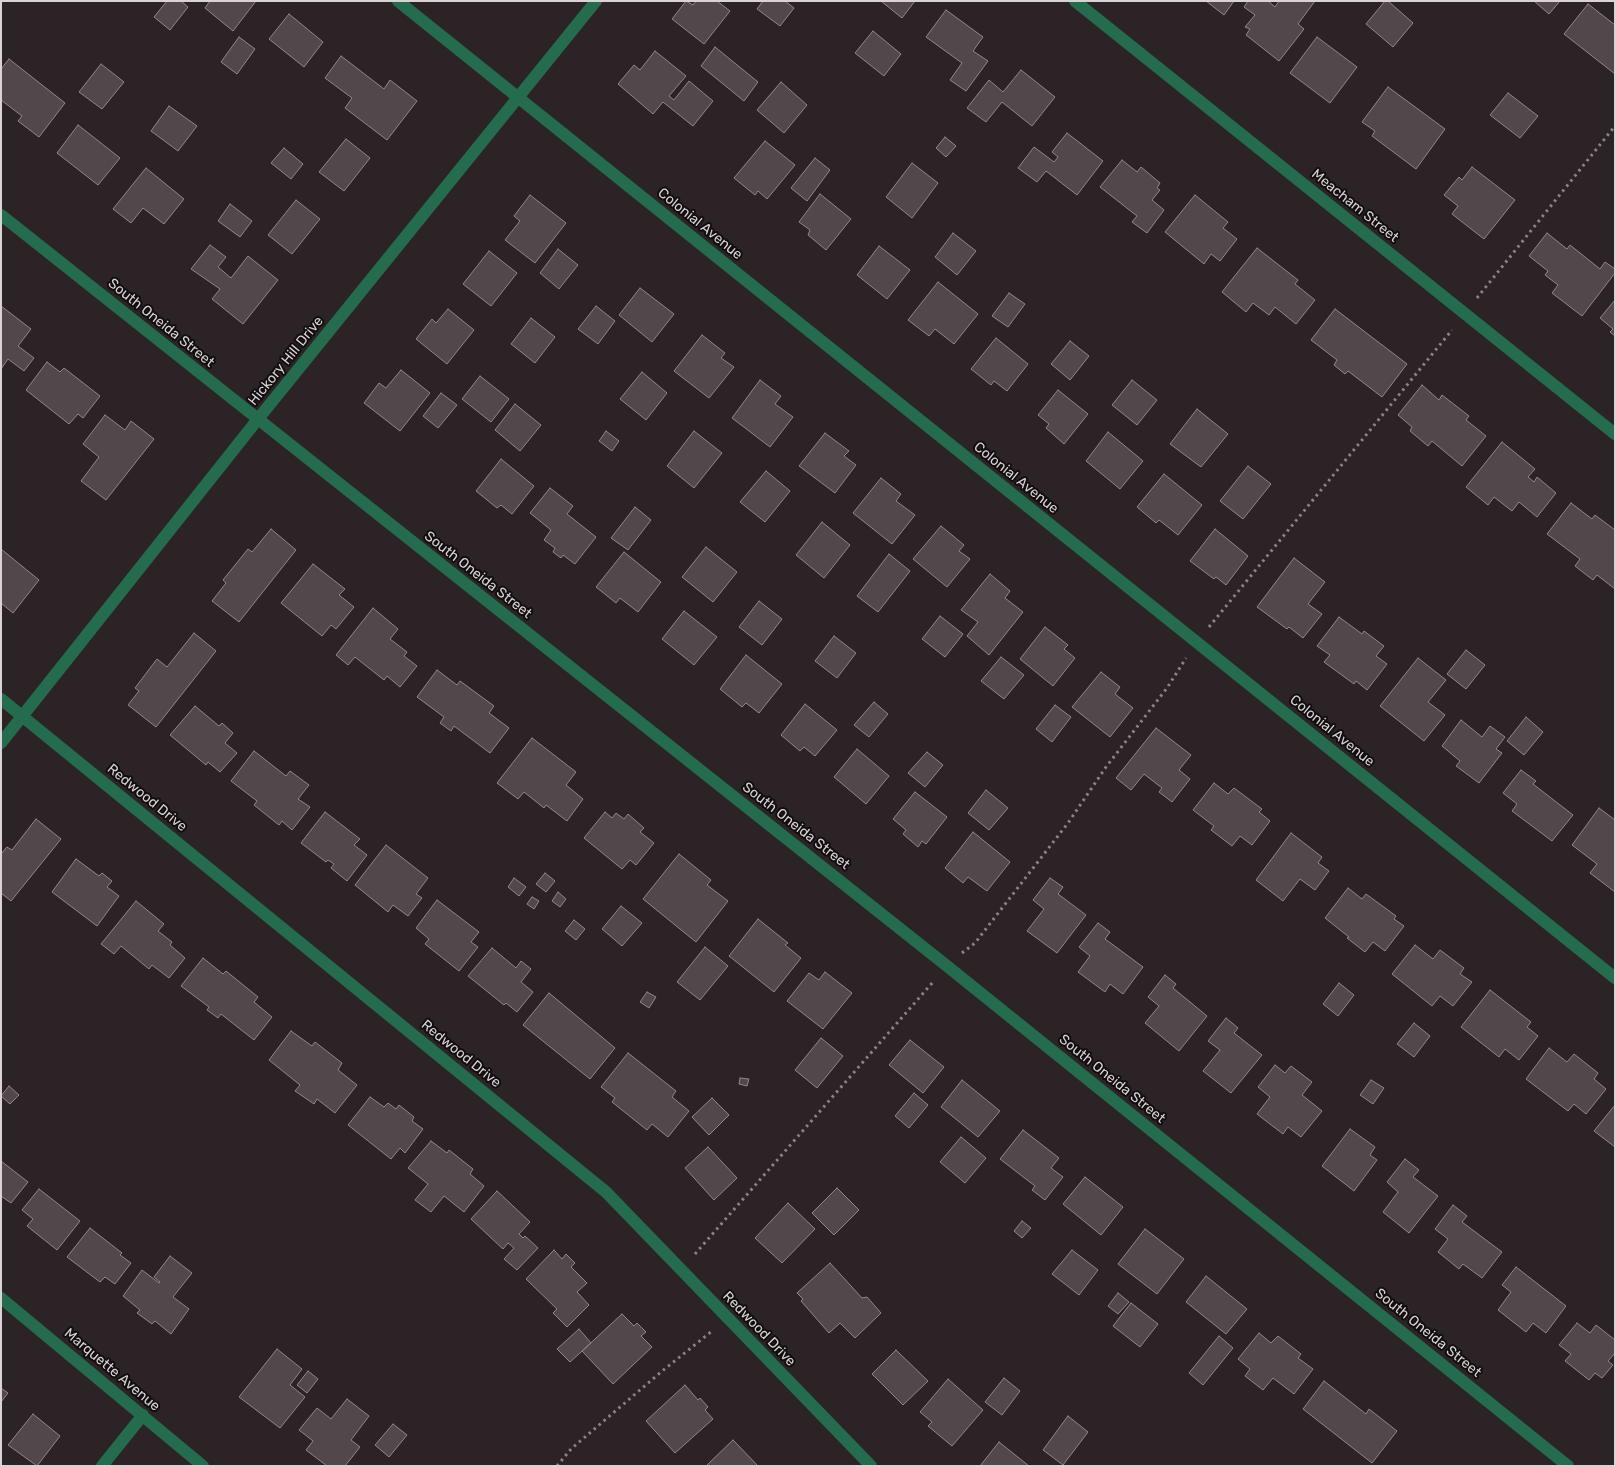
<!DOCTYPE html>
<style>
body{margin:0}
#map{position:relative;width:1616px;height:1467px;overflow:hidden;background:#2c2327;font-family:Rubik,sans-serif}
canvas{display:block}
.frame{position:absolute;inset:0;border:2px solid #d9d3d5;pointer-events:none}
</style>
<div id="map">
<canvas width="1616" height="1467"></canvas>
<div class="frame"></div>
</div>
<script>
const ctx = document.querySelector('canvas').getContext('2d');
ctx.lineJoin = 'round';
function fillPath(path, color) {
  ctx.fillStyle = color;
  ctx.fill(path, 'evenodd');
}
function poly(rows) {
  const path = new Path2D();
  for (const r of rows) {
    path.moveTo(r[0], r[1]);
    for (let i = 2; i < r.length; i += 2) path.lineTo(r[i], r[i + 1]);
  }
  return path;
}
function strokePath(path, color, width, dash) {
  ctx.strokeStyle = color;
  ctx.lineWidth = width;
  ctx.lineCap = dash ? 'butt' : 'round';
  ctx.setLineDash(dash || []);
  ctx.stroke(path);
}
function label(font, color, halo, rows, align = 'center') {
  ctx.font = font + ' Rubik,sans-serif';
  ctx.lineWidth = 4;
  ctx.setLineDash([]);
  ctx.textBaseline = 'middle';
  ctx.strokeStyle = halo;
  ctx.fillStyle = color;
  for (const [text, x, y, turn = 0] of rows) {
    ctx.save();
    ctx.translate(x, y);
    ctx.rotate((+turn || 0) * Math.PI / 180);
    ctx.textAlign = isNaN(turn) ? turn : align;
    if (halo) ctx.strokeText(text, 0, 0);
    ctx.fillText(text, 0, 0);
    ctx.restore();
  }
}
const building = poly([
 [167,1,181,1,188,7,170,30,154,17,167,1],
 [210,1,256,1,233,31,205,8,210,1],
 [686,1,693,5,696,1,717,1,730,11,704,44,672,19,686,1],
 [763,1,785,1,794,8,780,26,757,9,763,1],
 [881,1,915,1,902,18,881,1],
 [1206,1,1234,1,1224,15,1206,1],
 [1248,1,1268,1,1275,7,1279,1,1315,1,1298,24,1304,29,1279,61,1246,35,1250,29,1245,27,1255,15,1244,7,1248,1],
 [1385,1,1388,1,1413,23,1393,47,1366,24,1385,1],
 [1534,1,1560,1,1549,14,1534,1],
 [1588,4,1615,25,1615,74,1564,34,1588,4],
 [946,10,983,37,973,51,988,61,966,91,950,80,962,63,926,37,946,10],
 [289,14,323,42,304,67,269,39,289,14],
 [873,31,901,54,884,76,855,53,873,31],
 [239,37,255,49,237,74,221,62,239,37],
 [1317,37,1357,67,1330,103,1290,73,1317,37],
 [715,47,758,82,744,101,701,66,715,47],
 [655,51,686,76,669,96,674,100,689,81,713,101,693,126,663,102,653,114,618,84,634,65,640,70,655,51],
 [341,56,384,89,390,80,417,101,387,140,345,108,352,98,325,78,341,56],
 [9,59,65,103,39,137,18,121,22,116,1,100,1,69,9,59],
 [101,64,124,82,102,109,79,92,101,64],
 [1021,70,1055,97,1032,126,1002,102,986,122,967,108,989,80,1003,92,1021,70],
 [781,82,807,105,784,133,757,110,781,82],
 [1388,87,1445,129,1416,169,1372,136,1375,131,1362,122,1388,87],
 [1508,93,1538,116,1520,138,1490,115,1508,93],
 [169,106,197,126,178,151,151,131,169,106],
 [78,125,120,158,98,185,57,153,78,125],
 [1067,133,1103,161,1077,195,1046,171,1037,182,1018,168,1034,147,1054,162,1058,157,1052,152,1067,133],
 [945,137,956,146,946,157,936,148,945,137],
 [346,139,370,158,344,191,319,172,346,139],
 [765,141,795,165,767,199,758,191,755,195,734,178,765,141],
 [284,148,303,164,291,179,271,163,284,148],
 [815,158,830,170,807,201,791,188,815,158],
 [1122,160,1137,172,1141,167,1160,183,1157,188,1160,190,1152,200,1164,210,1147,233,1132,222,1137,216,1100,187,1122,160],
 [912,163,938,183,912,218,886,197,912,163],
 [1472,167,1515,200,1484,239,1452,214,1458,206,1444,195,1459,177,1462,180,1472,167],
 [146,168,184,199,164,224,143,208,131,223,113,209,146,168],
 [820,194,851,219,826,250,808,235,810,230,799,222,820,194],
 [530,195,566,223,535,263,505,240,520,221,514,216,530,195],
 [1195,195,1228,222,1223,228,1237,239,1220,261,1211,254,1204,264,1165,232,1195,195],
 [296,200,320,219,292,254,268,235,296,200],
 [230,204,252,221,240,237,218,221,230,204],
 [953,233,976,251,957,275,935,257,953,233],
 [1547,233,1567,249,1570,245,1600,269,1605,262,1615,269,1615,273,1582,316,1552,293,1558,285,1545,275,1548,271,1529,256,1547,233],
 [210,245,226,257,218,267,231,278,248,256,278,280,243,324,212,299,220,289,191,269,210,245],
 [879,246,910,270,887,299,857,275,879,246],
 [1257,248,1298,280,1295,284,1315,300,1296,324,1275,307,1269,315,1253,303,1246,312,1222,292,1257,248],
 [558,249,578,265,559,289,540,273,558,249],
 [489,251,517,273,491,306,463,284,489,251],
 [938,282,978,314,954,344,935,329,929,336,908,320,938,282],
 [640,288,674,314,652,342,619,315,640,288],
 [1009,293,1025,304,1008,327,992,316,1009,293],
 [1615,300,1615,336,1610,332,1613,329,1600,318,1615,300],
 [1,306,31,329,18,346,34,358,24,371,8,359,1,369,1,306],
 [596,306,615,321,598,344,578,329,596,306],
 [448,309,474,330,447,364,416,339,432,319,436,323,448,309],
 [1335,309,1407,364,1382,397,1348,371,1345,374,1334,365,1337,360,1311,340,1335,309],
 [531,318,555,337,535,363,511,344,531,318],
 [702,335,725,353,721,358,734,367,709,398,674,371,702,335],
 [996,338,1028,364,1007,391,994,381,991,385,971,369,996,338],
 [1070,341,1089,356,1070,380,1051,364,1070,341],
 [47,362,60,372,64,368,100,396,83,418,78,414,69,424,26,390,47,362],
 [401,370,430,393,400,431,364,403,379,383,386,388,401,370],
 [642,372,667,393,646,420,620,399,642,372],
 [480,376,509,399,491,422,462,399,480,376],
 [760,380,781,396,775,404,793,417,770,447,732,418,760,380],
 [1132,380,1157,400,1137,425,1112,405,1132,380],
 [1422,385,1439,400,1442,395,1469,416,1466,420,1486,436,1462,466,1432,441,1428,446,1410,431,1412,427,1398,415,1422,385],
 [1058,390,1088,414,1064,444,1046,428,1049,424,1038,415,1058,390],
 [441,393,457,405,438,428,423,416,441,393],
 [515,404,541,425,520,451,495,430,515,404],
 [1197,409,1228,434,1201,467,1170,444,1197,409],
 [105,415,125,430,131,421,154,439,106,500,81,481,99,457,83,444,105,415],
 [606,431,619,441,612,451,599,441,606,431],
 [694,431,722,453,694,488,667,466,694,431],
 [1108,432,1143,461,1120,489,1086,461,1108,432],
 [825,433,849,451,844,456,856,465,835,493,799,466,825,433],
 [1502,442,1535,469,1528,477,1534,482,1537,477,1556,493,1537,517,1519,502,1512,511,1494,497,1488,505,1466,487,1502,442],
 [501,459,534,486,512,514,501,505,497,508,476,491,501,459],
 [1248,466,1271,484,1243,519,1220,501,1248,466],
 [766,471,790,491,765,522,740,502,766,471],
 [1164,474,1202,505,1178,535,1159,520,1156,523,1137,507,1164,474],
 [881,478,901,494,896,501,915,515,892,544,853,513,881,478],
 [550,488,573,506,567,514,596,537,575,564,563,555,561,558,553,552,555,548,544,540,551,530,530,513,550,488],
 [1571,503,1592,519,1595,515,1615,530,1615,589,1597,575,1593,580,1575,566,1580,559,1547,534,1571,503],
 [635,507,651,520,628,550,611,538,635,507],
 [822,522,850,545,824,578,796,555,822,522],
 [941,526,964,545,959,551,970,559,947,587,913,559,941,526],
 [271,529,296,550,239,622,212,601,226,583,223,580,248,549,252,552,271,529],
 [1215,529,1248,556,1226,585,1216,577,1214,579,1190,561,1215,529],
 [706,547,737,572,713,602,682,577,706,547],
 [1,549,39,580,13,613,1,603,1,549],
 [624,552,661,582,638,612,620,598,616,603,596,587,624,552],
 [889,554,910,571,878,612,857,596,889,554],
 [1294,558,1325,582,1308,604,1322,614,1303,638,1289,627,1287,629,1257,607,1294,558],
 [313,564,345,589,339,595,354,607,336,629,331,625,322,636,281,603,313,564],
 [990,574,1010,591,1005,598,1023,612,989,655,967,636,978,622,961,610,990,574],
 [759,601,782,619,762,645,739,627,759,601],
 [373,608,398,629,390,639,407,652,404,656,417,666,400,687,387,676,384,680,355,657,348,665,336,655,373,608],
 [684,611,717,637,694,665,662,639,684,611],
 [940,616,963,634,945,657,922,639,940,616],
 [1339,617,1362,634,1364,631,1384,646,1376,656,1387,664,1367,690,1356,681,1354,684,1324,662,1330,655,1317,646,1339,617],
 [1045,627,1068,645,1064,649,1075,658,1053,686,1020,659,1045,627],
 [194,633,216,651,156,727,128,705,139,691,135,688,157,659,167,667,194,633],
 [834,636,856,653,837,678,815,661,834,636],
 [1466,650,1485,665,1466,689,1447,674,1466,650],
 [746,655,782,684,759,713,746,703,742,707,720,689,746,655],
 [1001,657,1024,675,1004,699,981,681,1001,657],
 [1418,658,1446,680,1428,702,1445,715,1424,741,1380,706,1418,658],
 [437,670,457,685,460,681,494,706,489,713,509,728,490,753,454,726,451,731,440,723,444,717,417,697,437,670],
 [1101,672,1120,687,1115,694,1133,708,1110,737,1072,707,1101,672],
 [874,702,888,714,869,737,854,725,874,702],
 [805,704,837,730,815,756,804,747,800,751,781,735,805,704],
 [1055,705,1071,717,1052,742,1036,729,1055,705],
 [195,706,219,726,222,723,233,733,225,743,237,753,220,772,208,762,206,765,170,735,195,706],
 [1526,717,1543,732,1524,755,1507,741,1526,717],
 [1461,720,1482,737,1490,726,1505,737,1496,749,1502,753,1479,783,1456,766,1460,761,1442,746,1461,720],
 [1156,728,1191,755,1179,770,1190,779,1172,802,1159,792,1162,788,1144,774,1131,790,1116,778,1156,728],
 [532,738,576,772,566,785,583,799,567,821,546,805,544,808,524,792,518,799,497,783,532,738],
 [857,749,889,776,866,804,834,777,857,749],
 [254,751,286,776,290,771,309,785,298,799,310,807,292,830,282,821,279,825,254,805,257,801,231,781,254,751],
 [927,752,943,765,925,787,908,773,927,752],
 [1521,770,1536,781,1533,784,1573,815,1552,841,1512,811,1517,804,1503,793,1521,770],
 [1214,783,1228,794,1234,788,1262,809,1259,812,1270,821,1252,845,1240,836,1232,846,1211,830,1214,826,1193,810,1214,783],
 [986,790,1008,808,989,830,968,813,986,790],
 [915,792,947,817,926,844,922,841,918,847,903,834,906,830,893,819,915,792],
 [1599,808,1615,820,1615,892,1590,873,1597,864,1572,845,1599,808],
 [325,812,360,839,354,845,367,855,347,881,331,868,334,864,328,860,326,862,301,843,325,812],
 [605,812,612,818,616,813,624,819,628,814,644,828,640,832,654,843,636,865,630,860,622,869,584,838,605,812],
 [36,819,61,839,11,901,1,893,1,854,7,847,12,850,36,819],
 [973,832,1010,862,987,891,968,877,963,883,945,868,973,832],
 [1291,833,1322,857,1318,863,1329,871,1315,890,1300,879,1283,901,1256,880,1291,833],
 [386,845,428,878,416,894,422,898,408,916,393,905,388,912,355,885,386,845],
 [679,854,711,880,707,885,728,901,696,942,643,899,679,854],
 [76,859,99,876,102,873,112,881,107,887,119,896,97,926,52,892,76,859],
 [545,873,555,881,546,892,536,884,545,873],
 [514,878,526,887,519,896,508,887,514,878],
 [1050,878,1063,887,1058,894,1086,915,1057,953,1027,931,1044,909,1033,900,1050,878],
 [1348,888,1362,899,1366,894,1396,916,1394,919,1404,926,1385,951,1373,942,1365,952,1347,938,1349,937,1325,918,1348,888],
 [558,892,566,899,560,907,552,901,558,892],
 [532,897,539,901,534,909,527,904,532,897],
 [437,900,479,932,471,942,478,947,459,971,425,944,429,939,416,928,437,900],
 [136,901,164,924,158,931,172,942,170,945,185,958,169,978,152,965,149,969,121,946,114,954,101,944,136,901],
 [621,906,642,923,622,946,602,929,621,906],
 [758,919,788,943,785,945,801,958,774,992,729,956,758,919],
 [574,920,585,929,576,940,565,931,574,920],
 [1098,923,1110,932,1105,939,1143,967,1123,994,1110,984,1105,992,1078,972,1090,956,1079,947,1098,923],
 [1415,945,1433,959,1440,950,1464,968,1460,974,1472,982,1453,1006,1440,996,1432,1006,1392,974,1415,945],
 [705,947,728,966,700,1000,677,982,705,947],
 [492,948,516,968,521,961,531,969,521,982,533,992,517,1012,506,1003,504,1005,468,976,492,948],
 [203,958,223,974,226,971,258,997,254,1002,272,1017,254,1040,221,1014,218,1018,207,1010,209,1007,181,986,203,958],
 [825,972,852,993,823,1029,787,1001,809,973,819,980,825,972],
 [1165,975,1176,984,1173,988,1207,1016,1179,1051,1145,1023,1159,1006,1148,997,1165,975],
 [1339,983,1354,995,1338,1016,1323,1004,1339,983],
 [1490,990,1531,1022,1527,1027,1538,1036,1519,1060,1505,1049,1499,1057,1461,1027,1490,990],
 [647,992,656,997,649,1008,640,1002,647,992],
 [549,993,615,1048,590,1079,523,1025,549,993],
 [1226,1018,1238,1028,1234,1033,1262,1055,1231,1093,1203,1071,1220,1050,1208,1041,1226,1018],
 [1414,1023,1430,1036,1414,1057,1397,1044,1414,1023],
 [291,1031,312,1046,315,1042,342,1063,338,1070,357,1085,335,1113,317,1099,314,1104,295,1091,300,1085,269,1060,291,1031],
 [821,1038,843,1056,817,1088,795,1070,821,1038],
 [910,1040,944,1067,923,1093,889,1065,910,1040],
 [1549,1048,1567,1062,1574,1054,1598,1073,1594,1079,1606,1089,1586,1114,1574,1104,1568,1111,1526,1079,1549,1048],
 [628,1053,676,1091,672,1097,689,1111,668,1137,652,1124,647,1130,612,1102,615,1098,601,1087,628,1053],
 [1275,1065,1285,1073,1291,1066,1312,1082,1302,1095,1322,1111,1301,1137,1288,1127,1283,1134,1257,1114,1270,1097,1258,1087,1275,1065],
 [740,1078,749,1079,747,1086,739,1084,740,1078],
 [962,1080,1000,1111,978,1137,941,1107,962,1080],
 [1371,1080,1384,1088,1373,1104,1360,1095,1371,1080],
 [9,1086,19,1095,10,1104,1,1096,9,1086],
 [914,1093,928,1105,909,1128,895,1116,914,1093],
 [370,1097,384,1107,388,1103,396,1109,399,1105,414,1117,412,1121,423,1129,405,1153,400,1148,391,1159,348,1125,370,1097],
 [712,1098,729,1115,709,1135,692,1117,712,1098],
 [1615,1105,1615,1147,1594,1131,1615,1105],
 [1350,1129,1375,1147,1370,1155,1377,1160,1354,1191,1322,1166,1350,1129],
 [1023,1130,1059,1158,1051,1168,1063,1177,1045,1200,1032,1190,1035,1186,1000,1159,1023,1130],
 [961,1137,986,1158,965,1183,940,1162,961,1137],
 [431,1141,447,1153,449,1150,473,1169,470,1174,484,1186,464,1212,444,1196,431,1212,415,1200,428,1184,408,1168,431,1141],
 [708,1147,737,1178,714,1200,685,1168,708,1147],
 [1405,1159,1419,1170,1413,1177,1438,1196,1409,1233,1383,1212,1398,1192,1387,1182,1405,1159],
 [1,1161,28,1182,11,1203,1,1196,1,1161],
 [1085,1177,1123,1207,1101,1235,1063,1204,1085,1177],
 [837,1188,859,1210,834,1235,812,1213,837,1188],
 [39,1189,80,1221,57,1250,27,1226,33,1219,22,1210,39,1189],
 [497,1191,530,1222,519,1234,523,1238,525,1236,538,1248,517,1270,504,1259,514,1248,508,1243,503,1249,471,1219,497,1191],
 [788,1203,815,1229,782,1263,755,1238,788,1203],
 [1453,1205,1467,1216,1462,1222,1502,1252,1482,1278,1463,1264,1459,1269,1438,1252,1448,1239,1435,1229,1453,1205],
 [1022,1221,1031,1228,1022,1238,1014,1231,1022,1221],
 [90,1228,122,1253,120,1255,131,1263,115,1284,105,1277,100,1282,67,1257,90,1228],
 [1145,1229,1184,1259,1157,1294,1118,1264,1145,1229],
 [554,1250,562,1259,566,1254,575,1263,571,1267,587,1283,577,1292,589,1305,567,1327,553,1313,557,1309,526,1279,554,1250],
 [1072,1250,1098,1270,1079,1295,1052,1274,1072,1250],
 [170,1256,192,1273,173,1297,189,1309,171,1334,155,1321,152,1324,137,1313,140,1310,123,1296,142,1270,159,1283,160,1282,154,1277,170,1256],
 [830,1263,862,1298,867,1297,881,1313,855,1338,840,1323,829,1333,801,1301,803,1299,797,1293,830,1263],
 [1516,1267,1566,1306,1546,1333,1533,1323,1526,1332,1498,1310,1511,1292,1502,1285,1516,1267],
 [1206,1276,1247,1309,1226,1334,1186,1302,1206,1276],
 [1118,1293,1129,1302,1118,1314,1108,1306,1118,1293],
 [1131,1303,1158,1324,1140,1347,1113,1326,1131,1303],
 [622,1314,634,1326,637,1323,646,1332,641,1336,652,1347,613,1384,582,1351,622,1314],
 [1577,1323,1590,1333,1596,1325,1615,1340,1615,1353,1608,1361,1613,1365,1602,1378,1595,1373,1589,1380,1565,1361,1571,1354,1559,1345,1577,1323],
 [579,1329,591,1343,570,1362,557,1349,579,1329],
 [1259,1333,1271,1343,1278,1336,1301,1354,1298,1358,1313,1369,1294,1394,1273,1378,1263,1390,1245,1376,1250,1369,1238,1359,1259,1333],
 [1219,1336,1233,1348,1203,1385,1189,1373,1219,1336],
 [277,1349,302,1369,290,1385,305,1397,280,1428,239,1397,277,1349],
 [896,1350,928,1381,903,1405,872,1374,896,1350],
 [308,1371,318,1379,307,1393,297,1385,308,1371],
 [1004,1378,1020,1391,1002,1415,985,1402,1004,1378],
 [948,1379,983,1410,952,1446,928,1426,932,1422,920,1412,948,1379],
 [1324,1381,1366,1414,1369,1409,1397,1431,1372,1463,1303,1409,1324,1381],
 [685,1385,698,1400,700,1398,708,1407,705,1410,713,1419,675,1453,646,1421,685,1385],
 [1,1388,8,1393,1,1402,1,1388],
 [347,1399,369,1416,351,1440,360,1447,345,1466,327,1466,306,1450,313,1441,299,1430,317,1408,331,1419,347,1399],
 [33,1414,60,1436,37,1466,8,1445,33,1414],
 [1068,1416,1088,1432,1063,1465,1043,1450,1068,1416],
 [393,1424,407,1435,389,1457,375,1445,393,1424],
 [733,1440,758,1466,706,1466,733,1440],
 [999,1442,1029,1466,980,1466,999,1442]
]);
const path = poly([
 [1477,298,1615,126],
 [1209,627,1452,330],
 [962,953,975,943,1068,823,1106,767,1167,688,1186,658],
 [695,1254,933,982],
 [557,1466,571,1449,661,1372,712,1331]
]);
const minor = poly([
 [398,1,1615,978],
 [1075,1,1615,434],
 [1,215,947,966,1568,1466],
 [1,699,606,1192,871,1466],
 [1,743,258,419,596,1],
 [1,1298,203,1466],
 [102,1466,143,1415]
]);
const streetNames = [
 ["Meacham Street",1355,206,39],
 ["Colonial Avenue",700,224,39],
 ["South Oneida Street",161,323,39],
 ["Hickory Hill Drive",286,361,-51],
 ["Colonial Avenue",1016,478,39],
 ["South Oneida Street",478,575,38],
 ["Colonial Avenue",1332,731,39],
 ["Redwood Drive",147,798,39],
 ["South Oneida Street",796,826,38],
 ["Redwood Drive",461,1054,39],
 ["South Oneida Street",1112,1079,39],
 ["Redwood Drive",759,1329,46],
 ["South Oneida Street",1428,1333,39],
 ["Marquette Avenue",112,1370,40]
];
fillPath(building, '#52484c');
strokePath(building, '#92878b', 1);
strokePath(path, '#8b8386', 3, [2.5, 4]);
strokePath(minor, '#256c4f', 12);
label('14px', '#d9d3d5', '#120e10', streetNames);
</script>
